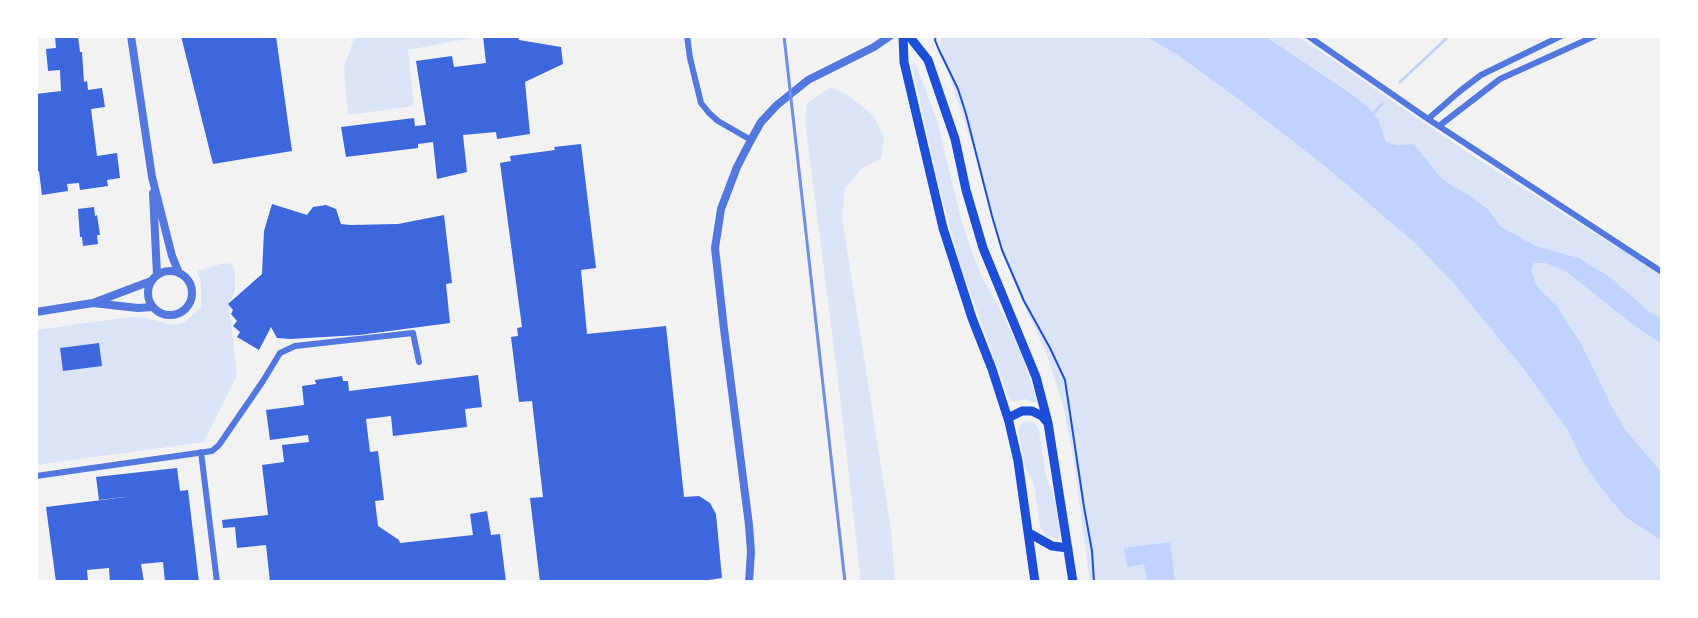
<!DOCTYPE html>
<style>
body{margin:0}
#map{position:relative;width:1698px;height:618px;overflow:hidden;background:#f2f2f2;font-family:"PT Sans Narrow",sans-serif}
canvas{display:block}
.frame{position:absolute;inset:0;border:38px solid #fff;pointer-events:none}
</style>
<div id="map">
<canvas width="1698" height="618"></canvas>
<div class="frame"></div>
</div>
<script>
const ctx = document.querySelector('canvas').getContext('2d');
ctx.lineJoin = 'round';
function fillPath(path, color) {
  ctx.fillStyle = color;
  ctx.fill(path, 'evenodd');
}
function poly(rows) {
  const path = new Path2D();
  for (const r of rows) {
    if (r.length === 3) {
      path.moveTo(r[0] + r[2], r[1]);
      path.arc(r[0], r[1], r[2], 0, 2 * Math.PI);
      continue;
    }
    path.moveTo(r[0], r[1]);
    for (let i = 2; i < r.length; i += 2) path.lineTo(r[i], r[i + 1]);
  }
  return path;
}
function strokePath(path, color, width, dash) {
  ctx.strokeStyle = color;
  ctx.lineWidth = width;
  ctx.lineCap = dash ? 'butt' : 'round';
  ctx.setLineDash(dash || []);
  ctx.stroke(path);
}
const green = poly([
 [355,36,477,36,477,37,408,50,414,106,348,115,344,67],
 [941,36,1145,36,1176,54,1241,101,1326,167,1415,243,1456,286,1496,333,1549,402,1567,429,1583,462,1602,489,1624,516,1662,541,1662,582,1090,582,1072,450,1063,405,1046,352,1015,285,992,219,974,151,940,47],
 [1265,36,1298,36,1467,152,1602,238,1641,261,1662,276,1662,318,1649,313,1610,277,1579,258,1536,246,1500,226,1489,210,1470,196,1443,180,1414,144,1396,145,1386,141,1378,119,1368,107,1353,95],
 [915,62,937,120,961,219,975,260,982,277,1004,316,1025,364,1037,401,1035,403,1025,399,1011,402,1010,401,960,265,936,175,912,65],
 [831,87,849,96,873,115,884,138,881,159,862,168,845,188,842,217,891,530,895,582,861,582,840,396,805,120,807,103],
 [225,263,232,264,235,270,235,290,229,304,237,376,204,442,36,465,36,330,129,317,148,318,170,325,183,323,201,308,201,283,197,271],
 [1534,263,1545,263,1567,272,1633,325,1662,344,1662,473,1625,429,1610,403,1582,345,1557,306,1541,291,1535,282,1531,269],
 [1030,421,1036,425,1039,430,1046,477,1055,500,1060,536,1059,539,1047,536,1040,527,1034,484,1026,470,1018,430,1023,422]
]);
const water = poly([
 [1145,36,1265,36,1353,95,1368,107,1378,119,1386,141,1396,145,1414,144,1443,180,1470,196,1489,210,1500,226,1536,246,1579,258,1610,277,1649,312,1662,318,1662,344,1633,325,1567,272,1545,263,1534,263,1531,269,1535,282,1541,291,1557,306,1582,345,1610,403,1625,429,1662,473,1662,541,1624,516,1602,489,1583,462,1567,429,1523,368,1456,286,1415,243,1326,167,1241,101,1176,54],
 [1170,542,1175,582,1147,582,1144,564,1127,567,1124,548]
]);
const stream = poly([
 [1400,82,1449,36],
 [1371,116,1382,104]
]);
const building = poly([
 [55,36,78,36,80,52,82,52,84,82,87,81,88,90,102,88,105,107,91,109,97,156,117,153,120,178,107,180,108,186,80,190,79,183,67,184,68,191,42,195,39,171,36,172,36,94,61,91,60,70,48,71,46,49,56,48],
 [181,36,276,36,292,151,213,164],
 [483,36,518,36,519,40,561,47,563,64,525,82,530,134,497,139,496,132,463,135,467,172,437,179,433,142,418,144,418,148,346,157,341,127,414,118,415,126,426,125,416,61,452,56,454,67,486,63],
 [581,144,596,268,581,270,587,334,666,326,684,497,699,496,710,503,716,514,722,578,695,582,540,582,530,498,543,497,532,401,519,402,511,337,518,336,517,328,522,327,500,163,511,161,510,156,555,150,554,147],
 [272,204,307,215,313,207,326,205,336,209,341,224,350,225,398,224,444,215,452,283,446,284,450,323,359,335,290,339,277,338,271,327,259,350,237,337,240,332,233,326,237,321,231,314,233,310,228,304,262,274,264,231],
 [94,207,95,216,97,215,100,235,97,235,98,244,83,246,82,237,80,237,78,209],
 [99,343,102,366,63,371,60,348],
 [478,375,482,407,465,409,467,427,393,436,391,416,366,419,370,452,378,451,384,500,375,501,378,526,399,540,400,543,473,535,470,514,487,511,491,535,500,534,506,582,270,582,266,545,237,548,235,527,223,528,222,520,268,515,262,465,284,462,282,445,309,442,308,435,270,440,266,410,304,405,302,386,316,384,315,380,342,376,343,381,348,381,349,391],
 [177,468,180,491,188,490,199,582,165,582,163,562,141,564,144,582,110,582,109,568,87,570,88,582,56,582,46,507,134,496,99,500,96,477]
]);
const path = poly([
 [936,36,935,40,939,50,958,89,966,114,992,216,1002,250,1024,301,1050,348,1065,380,1084,507,1092,551,1094,582]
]);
const minor = poly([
 [687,36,690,58,701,103,709,113,718,121,751,140],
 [1308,36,1428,119,1662,272],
 [1428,119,1460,91,1481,75,1561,36],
 [1439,126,1500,79,1595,36],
 [201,452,217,582],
 [36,476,212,451,219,445,263,381,280,353,295,346,413,333,419,362]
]);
const tertiary = poly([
 [131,36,152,177,172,256,179,273],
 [153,193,157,275],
 [170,293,22],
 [93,303,138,308,153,307],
 [36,312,93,303,151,281],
 [749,582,751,552,749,525,724,329,715,248,721,209,737,167,751,140,761,122,777,105,808,80,874,47,890,36]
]);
const secondary = poly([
 [903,36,904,62,943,228,972,318,992,369,1009,422,1018,461,1035,582],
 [909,36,928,60,955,139,966,190,983,248,1036,377,1048,423,1073,582],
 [1008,418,1022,411,1032,411,1042,416,1048,423],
 [1029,533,1052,546,1068,548]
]);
const rail = poly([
 [784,36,845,582]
]);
fillPath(green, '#dbe4f7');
fillPath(water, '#bfd3fe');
strokePath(stream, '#bfd3fe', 3);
fillPath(building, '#3d67dc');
strokePath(path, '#1d4ed8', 2);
strokePath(minor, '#5277de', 6);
strokePath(tertiary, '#5277de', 8);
strokePath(secondary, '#1d4ed8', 9);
strokePath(rail, '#7290e2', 3);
</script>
